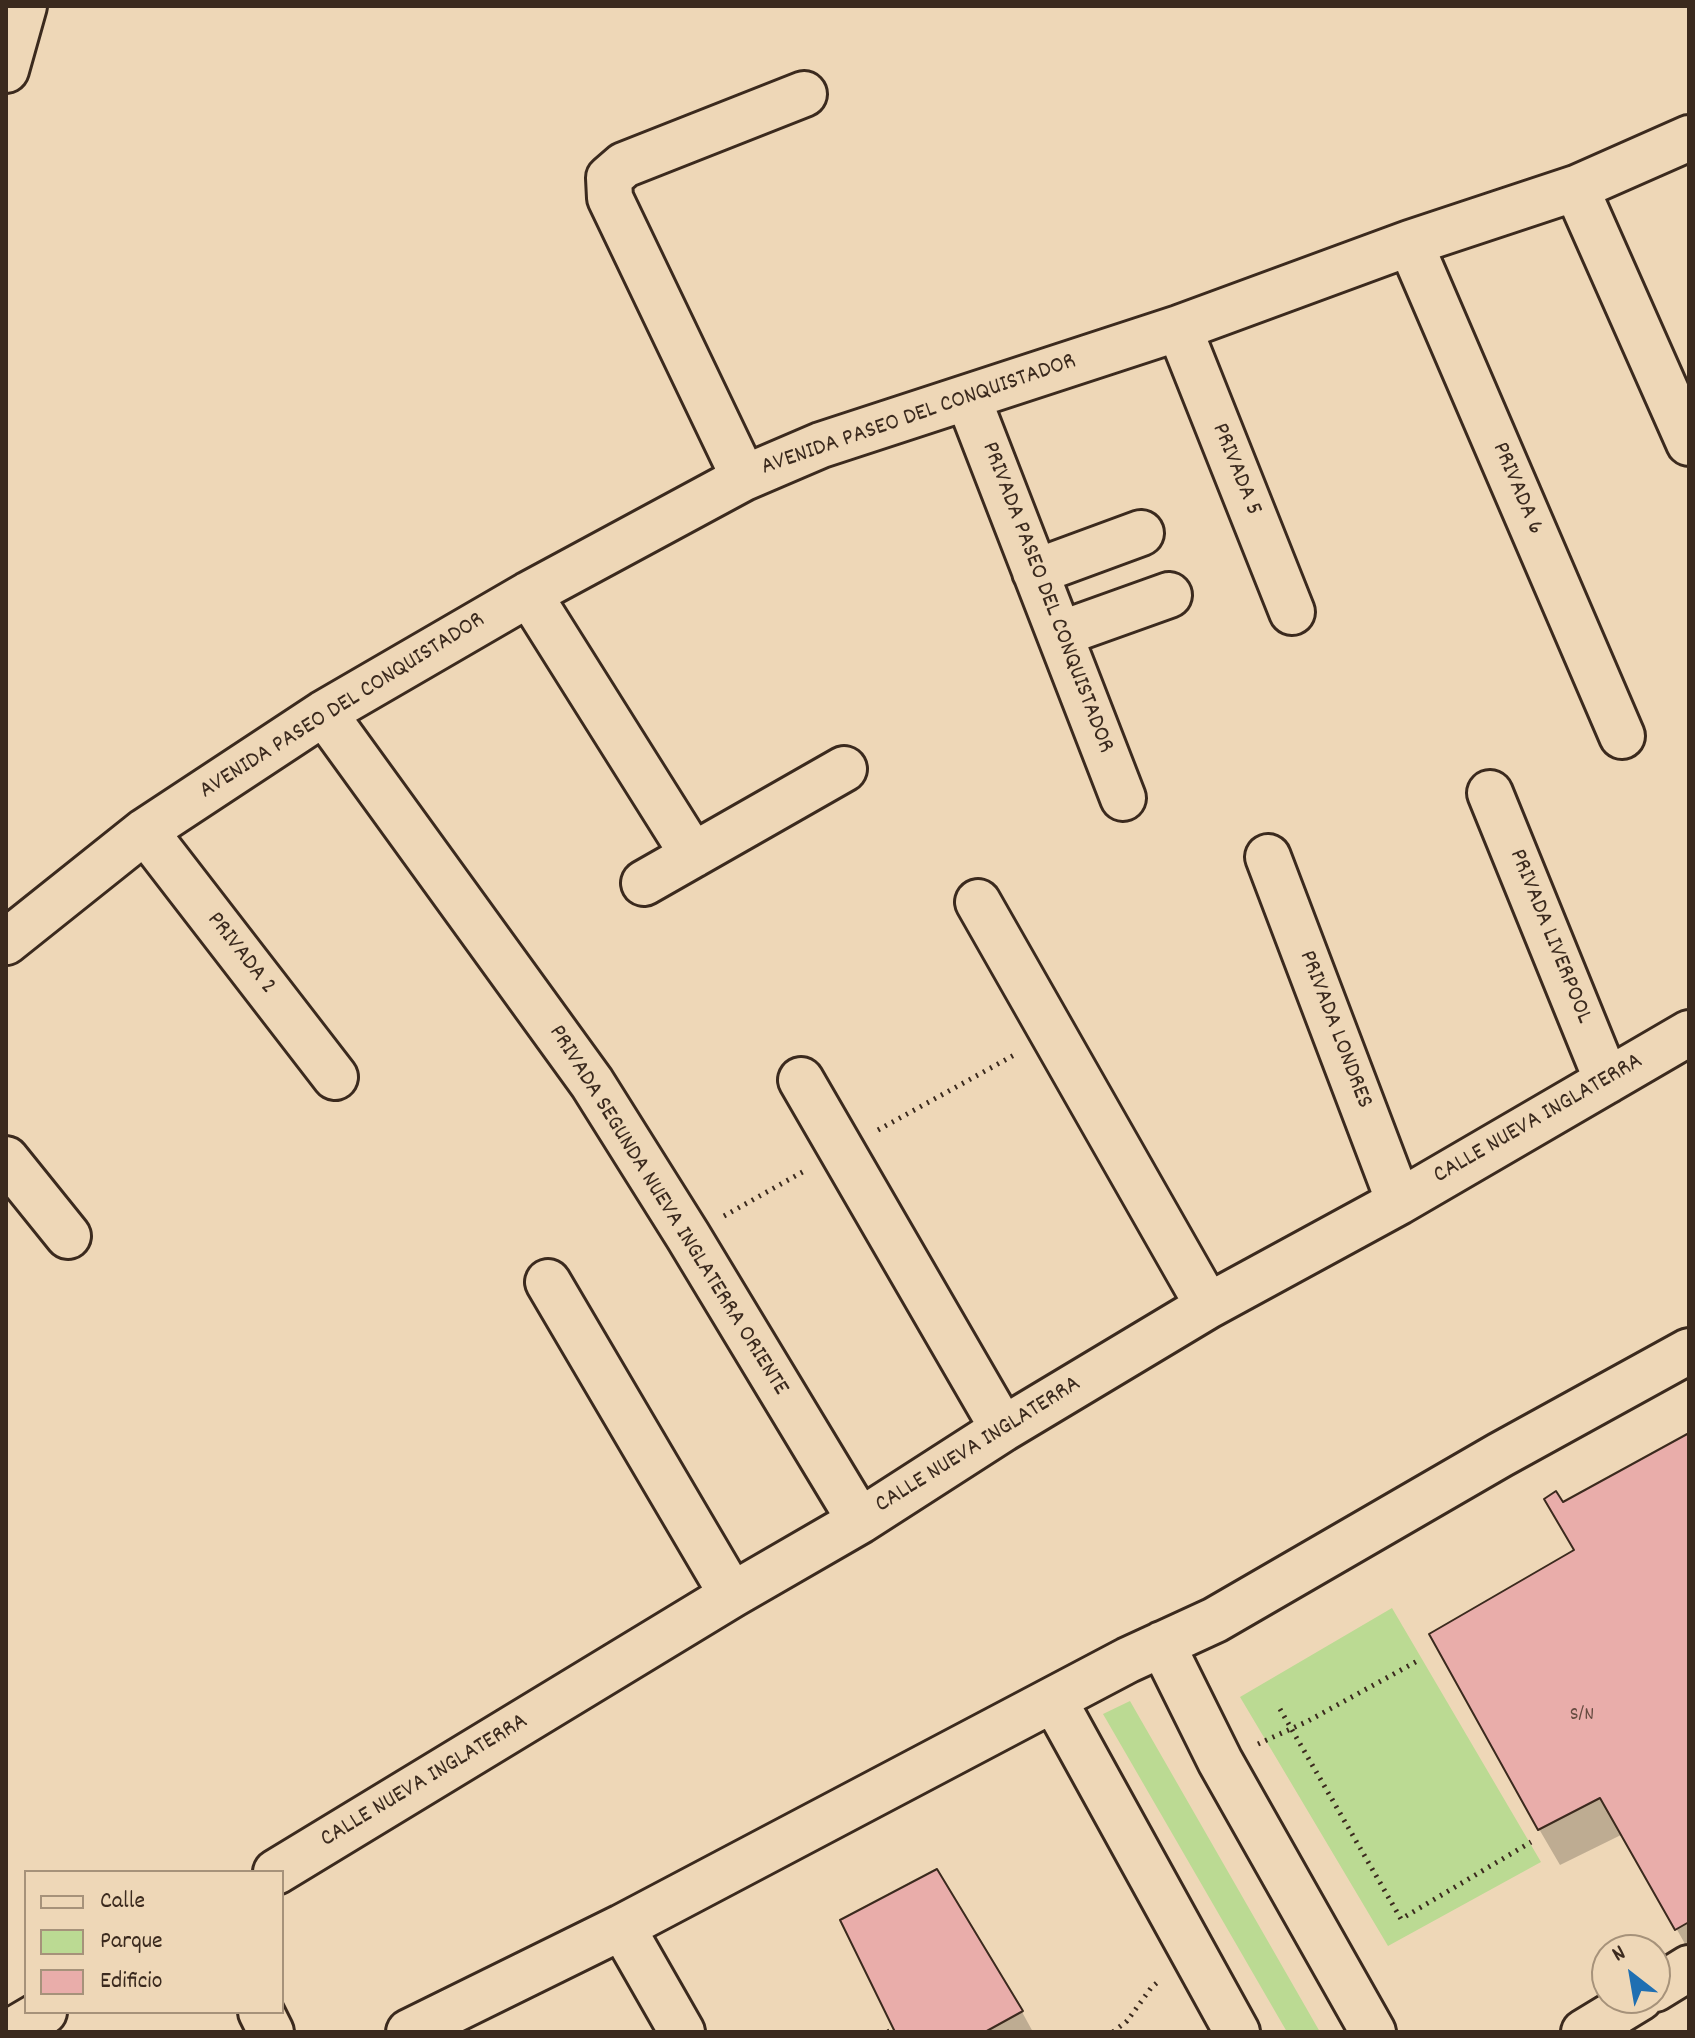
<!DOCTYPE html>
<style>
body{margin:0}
#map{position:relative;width:1695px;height:2038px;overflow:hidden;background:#eed7b7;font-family:Dekko,sans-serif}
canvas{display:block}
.frame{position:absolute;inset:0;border:8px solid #3b2a1e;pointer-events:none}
.legend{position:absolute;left:24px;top:1870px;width:260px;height:144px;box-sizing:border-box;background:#eed7b7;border:2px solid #a6927a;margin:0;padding:10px 14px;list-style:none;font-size:24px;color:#3b2a1e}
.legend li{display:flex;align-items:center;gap:16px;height:40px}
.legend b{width:40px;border:2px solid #a6927a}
.north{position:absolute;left:1591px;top:1934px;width:80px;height:80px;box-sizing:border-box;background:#eed7b7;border:2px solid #a6927a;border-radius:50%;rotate:329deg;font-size:22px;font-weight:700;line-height:32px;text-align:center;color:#3b2a1e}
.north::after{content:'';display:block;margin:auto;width:28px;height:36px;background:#1f6fb2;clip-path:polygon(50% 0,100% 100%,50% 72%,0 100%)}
</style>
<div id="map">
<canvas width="1695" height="2038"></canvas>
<div class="frame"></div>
<ul class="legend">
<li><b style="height:10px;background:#eed7b7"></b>Calle</li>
<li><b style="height:22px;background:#bbda93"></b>Parque</li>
<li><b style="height:22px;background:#e9adaa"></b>Edificio</li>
</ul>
<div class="north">N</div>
</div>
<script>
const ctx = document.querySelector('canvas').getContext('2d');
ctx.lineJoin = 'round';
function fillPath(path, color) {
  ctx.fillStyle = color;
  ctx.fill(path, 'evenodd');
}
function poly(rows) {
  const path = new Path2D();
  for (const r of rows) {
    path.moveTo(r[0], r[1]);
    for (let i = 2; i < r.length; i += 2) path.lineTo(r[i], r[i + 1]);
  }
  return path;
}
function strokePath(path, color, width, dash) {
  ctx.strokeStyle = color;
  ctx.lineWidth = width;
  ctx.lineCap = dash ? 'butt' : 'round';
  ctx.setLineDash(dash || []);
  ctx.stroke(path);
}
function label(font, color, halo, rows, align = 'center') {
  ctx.font = font + ' Dekko,sans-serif';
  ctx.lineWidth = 8;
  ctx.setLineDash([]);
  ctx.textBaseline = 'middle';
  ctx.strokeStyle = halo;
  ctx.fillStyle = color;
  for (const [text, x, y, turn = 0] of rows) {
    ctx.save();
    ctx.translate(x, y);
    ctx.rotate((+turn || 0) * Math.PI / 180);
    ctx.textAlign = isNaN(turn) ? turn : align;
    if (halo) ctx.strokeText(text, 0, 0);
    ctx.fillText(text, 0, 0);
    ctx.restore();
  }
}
const green = poly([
 [1392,1608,1541,1862,1388,1946,1240,1697],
 [1130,1701,1320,2032,1287,2032,1103,1714]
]);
const shadow = poly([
 [1689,1436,1689,1951,1623,1834,1560,1865,1539,1829,1576,1551,1563,1505],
 [1022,2012,1033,2032,897,2032]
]);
const building = poly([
 [1689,1433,1689,1922,1675,1930,1600,1798,1538,1830,1429,1634,1574,1550,1544,1499,1556,1491,1563,1502,1689,1433],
 [937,1869,1023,2011,985,2032,895,2032,840,1920,937,1869]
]);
const path = poly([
 [878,1130,1016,1054],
 [724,1216,806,1170],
 [1280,1709,1401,1919,1531,1842],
 [1258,1744,1308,1721,1421,1659],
 [888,2032,893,2029],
 [1113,2032,1127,2021,1151,1988,1160,1980]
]);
const minor = poly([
 [6,70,24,6],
 [1576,188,1689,443],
 [1410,243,1622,736],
 [1179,328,1292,612],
 [968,398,1123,798],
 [744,478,610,198,609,178,624,165,804,94],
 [1035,572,1141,533],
 [529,594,693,855],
 [1060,634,1169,595],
 [324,713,592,1083,688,1236,860,1521],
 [1490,793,1607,1081],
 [145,831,335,1077],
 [1268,857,1399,1202],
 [644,883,844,769],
 [978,902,1208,1306],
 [6,942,145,831,324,713,529,594,744,478,821,445,1179,328,1410,243,1576,188,1689,138],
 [801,1080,1003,1429],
 [6,1159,68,1236],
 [548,1282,732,1595],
 [1162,1644,1220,1761,1373,2032],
 [1054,1700,1237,2032],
 [276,1872,732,1595,860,1521,1003,1429,1208,1306,1399,1202,1689,1033],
 [622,1927,682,2032],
 [1655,1989,1689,1968],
 [261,2012,271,2032],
 [10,2032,44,2012],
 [409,2032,622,1927,1128,1660,1215,1620,1500,1455,1689,1351],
 [1584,2032,1640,1998]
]);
const numberNames = [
 ["S/N",1582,1716]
];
const streetNames = [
 ["AVENIDA PASEO DEL CONQUISTADOR",919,416,-19],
 ["PRIVADA 5",1235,470,68],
 ["PRIVADA 6",1516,489,67],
 ["PRIVADA PASEO DEL CONQUISTADOR",1046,598,69],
 ["AVENIDA PASEO DEL CONQUISTADOR",343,707,-32],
 ["PRIVADA LIVERPOOL",1549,937,68],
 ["PRIVADA 2",240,954,52],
 ["PRIVADA LONDRES",1334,1030,69],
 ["CALLE NUEVA INGLATERRA",1539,1120,-30],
 ["PRIVADA SEGUNDA NUEVA INGLATERRA ORIENTE",667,1211,58],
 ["CALLE NUEVA INGLATERRA",979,1446,-32],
 ["CALLE NUEVA INGLATERRA",425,1782,-31]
];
fillPath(green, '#bbda93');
fillPath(shadow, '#0003');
fillPath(building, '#e9adaa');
strokePath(building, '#3b2a1e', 2);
strokePath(minor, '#3b2a1e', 50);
strokePath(path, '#3b2a1e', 5, [2, 6]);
strokePath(minor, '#eed7b7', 44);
label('20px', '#664b41', null, numberNames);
label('24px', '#3b2a1e', '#eed7b7', streetNames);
</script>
